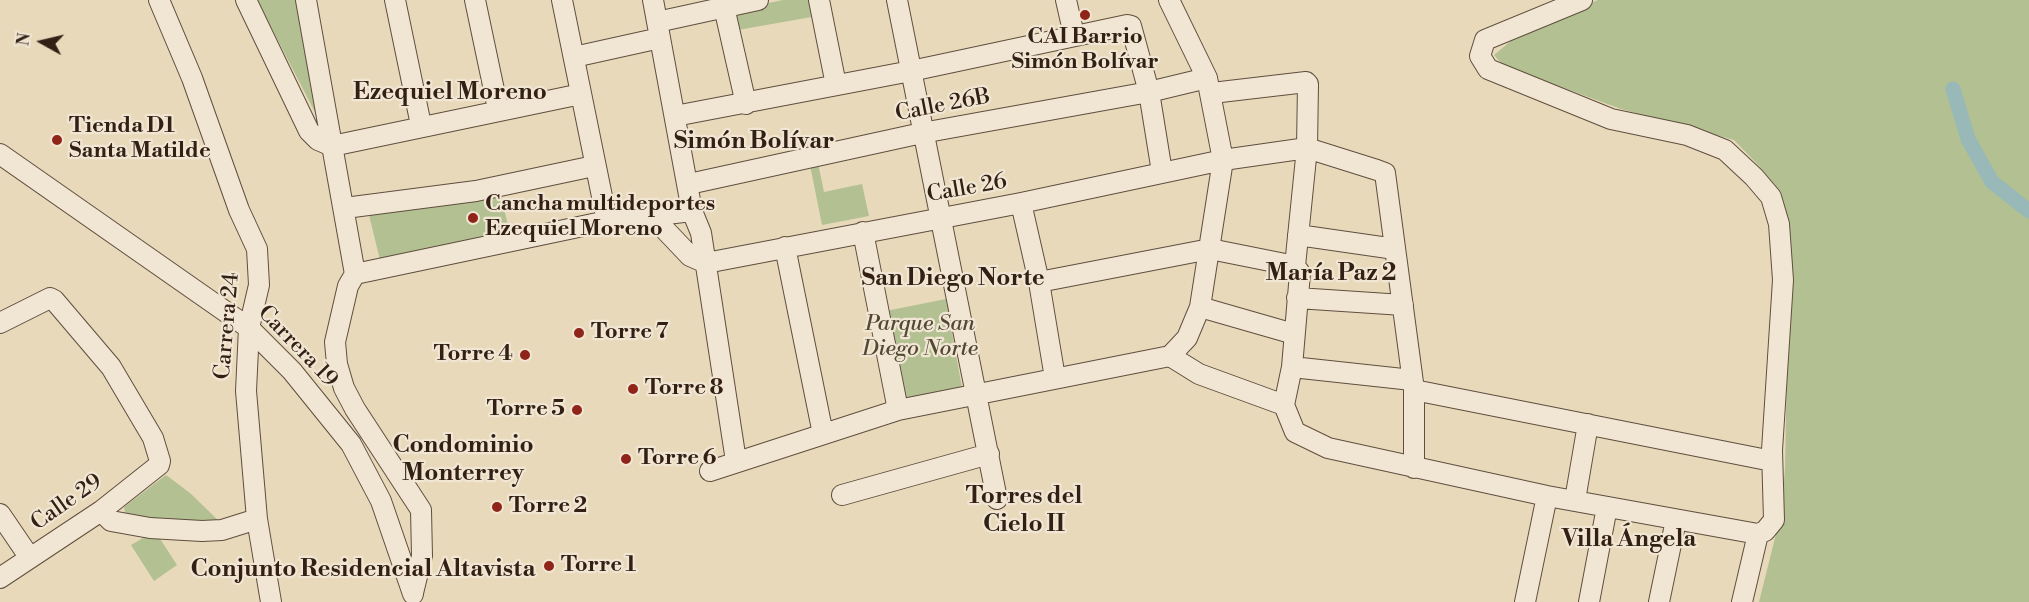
<!DOCTYPE html>
<meta charset="utf-8">
<style>
body{margin:0}
#map{position:relative;width:2029px;height:602px;overflow:hidden;background:#e8d9bb;font-family:"Libre Bodoni",serif}
canvas{display:block}
.north{position:absolute;left:12px;top:12px;width:60px;height:60px;-webkit-text-stroke:4px #f0e6d3;paint-order:stroke;rotate:278deg;font-size:16px;font-weight:700;line-height:24px;text-align:center;color:#332015}
.north::after{content:'';display:block;margin:auto;width:21px;height:27px;background:#332015;clip-path:polygon(50% 0,100% 100%,50% 72%,0 100%)}
</style>
<div id="map">
<canvas width="2029" height="602"></canvas>
<div class="north">N</div>
</div>
<script>
const ctx = document.querySelector('canvas').getContext('2d');
ctx.lineJoin = 'round';
function fillPath(path, color) {
  ctx.fillStyle = color;
  ctx.fill(path, 'evenodd');
}
function poly(rows) {
  const path = new Path2D();
  for (const r of rows) {
    path.moveTo(r[0], r[1]);
    for (let i = 2; i < r.length; i += 2) path.lineTo(r[i], r[i + 1]);
  }
  return path;
}
function strokePath(path, color, width, dash) {
  ctx.strokeStyle = color;
  ctx.lineWidth = width;
  ctx.lineCap = dash ? 'butt' : 'round';
  ctx.setLineDash(dash || []);
  ctx.stroke(path);
}
function label(font, color, halo, rows, align = 'center') {
  ctx.font = font + ' "Libre Bodoni",serif';
  ctx.lineWidth = 4.5;
  ctx.setLineDash([]);
  ctx.textBaseline = 'middle';
  ctx.strokeStyle = halo;
  ctx.fillStyle = color;
  for (const [text, x, y, turn = 0] of rows) {
    ctx.save();
    ctx.translate(x, y);
    ctx.rotate((+turn || 0) * Math.PI / 180);
    ctx.textAlign = isNaN(turn) ? turn : align;
    if (halo) ctx.strokeText(text, 0, 0);
    ctx.fillText(text, 0, 0);
    ctx.restore();
  }
}
const green = poly([
 [257,0,302,0,320,122],
 [783,0,813,0,817,16,738,30,734,10],
 [1598,0,2029,0,2029,602,1759,602,1781,514,1785,469,1789,253,1778,199,1761,168,1734,140,1621,109,1504,66,1494,55,1524,30],
 [818,163,824,192,862,184,869,216,822,225,810,165],
 [500,191,510,234,380,260,367,207],
 [946,299,962,388,900,407,881,312],
 [166,475,190,493,221,523,126,518,124,507],
 [155,531,177,565,154,581,131,545]
]);
const canal = poly([
 [1953,89,1968,139,1992,182,2029,211]
]);
const minor = poly([
 [159,0,192,78,239,210,257,249,259,285,249,328,246,391,257,519,271,602],
 [246,0,309,131,318,140,332,146,581,94],
 [306,0,355,274],
 [395,0,421,125],
 [475,0,498,109],
 [562,0,607,221],
 [653,0,692,211,701,233,736,461],
 [819,0,836,85],
 [897,0,997,499],
 [1066,0,1074,35],
 [724,7,746,104],
 [657,22,758,0],
 [574,57,660,38],
 [1212,93,1306,82,1308,84,1307,148,1295,266,1300,273,1292,367,1284,405],
 [675,116,911,71,1127,25,1131,26,1149,92,1162,172],
 [0,154,249,328,292,371,351,444,381,501,413,594],
 [689,184,922,133,1149,92,1207,78],
 [1021,203,1039,282,1055,378],
 [345,208,476,191,594,166],
 [652,216,690,256,706,263,1021,203,1223,160,1307,148,1377,170,1385,173,1414,390,1414,468],
 [863,232,898,410],
 [1298,235,1395,249],
 [785,247,823,434],
 [1039,282,1210,249,1295,266],
 [1297,298,1403,305],
 [1200,307,1294,334],
 [0,323,50,298,54,300,111,367,153,438,160,461,159,465,101,511,0,578],
 [1170,356,1199,374,1284,405,1295,432,1328,448,1547,496,1758,534,1765,531,1774,520,1772,450,1783,280,1779,224,1771,197,1754,177,1725,150,1687,135,1611,119,1488,69,1480,56,1485,40,1582,0],
 [1292,367,1412,380],
 [1414,390,1772,461],
 [710,471,898,410,1170,356,1187,338,1200,307,1223,160,1207,78,1169,0],
 [842,495,989,454],
 [1575,500,1588,424],
 [101,511,111,521,150,528,202,531,222,530,257,519],
 [0,514,30,558],
 [413,593,422,556,421,510,355,409,344,388,337,364,335,342,348,286,355,274,607,221,692,211],
 [1525,602,1547,496],
 [1589,602,1607,507],
 [1659,602,1676,520],
 [1742,602,1758,534]
]);
const markers = [
 [1085,15,6,"#8f2418"],
 [57,140,6,"#8f2418"],
 [473,218,6,"#8f2418"],
 [579,333,6,"#8f2418"],
 [525,355,6,"#8f2418"],
 [633,389,6,"#8f2418"],
 [577,410,6,"#8f2418"],
 [626,459,6,"#8f2418"],
 [497,507,6,"#8f2418"],
 [549,566,6,"#8f2418"]
];
const poiNames = [
 ["CAI Barrio",1085,38,"center"],
 ["Simón Bolívar",1085,63,"center"],
 ["Tienda D1",69,127],
 ["Santa Matilde",69,152],
 ["Cancha multideportes",485,205],
 ["Ezequiel Moreno",485,230],
 ["Torre 7",591,333],
 ["Torre 4",513,355,"right"],
 ["Torre 8",645,389],
 ["Torre 5",565,410,"right"],
 ["Torre 6",638,459],
 ["Torre 2",509,507],
 ["Torre 1",561,566]
];
const streetNames = [
 ["Calle 26B",943,106,-11],
 ["Calle 26",967,189,-10],
 ["Carrera 24",228,326,-85],
 ["Carrera 19",297,347,46],
 ["Calle 29",67,503,-35]
];
const parkNames = [
 ["Parque San",920,325],
 ["Diego Norte",920,350]
];
const neighbourhoodNames = [
 ["Ezequiel Moreno",450,93],
 ["Simón Bolívar",754,142],
 ["María Paz 2",1331,274],
 ["San Diego Norte",953,279],
 ["Condominio",463,446],
 ["Monterrey",463,474],
 ["Torres del",1024,497],
 ["Cielo II",1024,525],
 ["Villa Ángela",1629,540],
 ["Conjunto Residencial Altavista",363,570]
];
fillPath(green, '#b3c092');
strokePath(canal, '#98b9b7', 15);
strokePath(minor, '#604e3e', 22);
strokePath(minor, '#f0e6d3', 20);
for (const [x, y, r, color] of markers) {
  const dot = new Path2D();
  dot.arc(x, y, r, 0, 2 * Math.PI);
  ctx.fillStyle = color;
  ctx.fill(dot);
  strokePath(dot, '#f0e6d3', 2);
}
label('bold 22px', '#332015', '#f0e6d3', poiNames, 'left');
label('22px', '#332015', '#f0e6d3', streetNames);
label('italic 22px', '#534834', '#f0e6d3', parkNames);
label('bold 24px', '#332015', '#f0e6d3', neighbourhoodNames);
</script>
